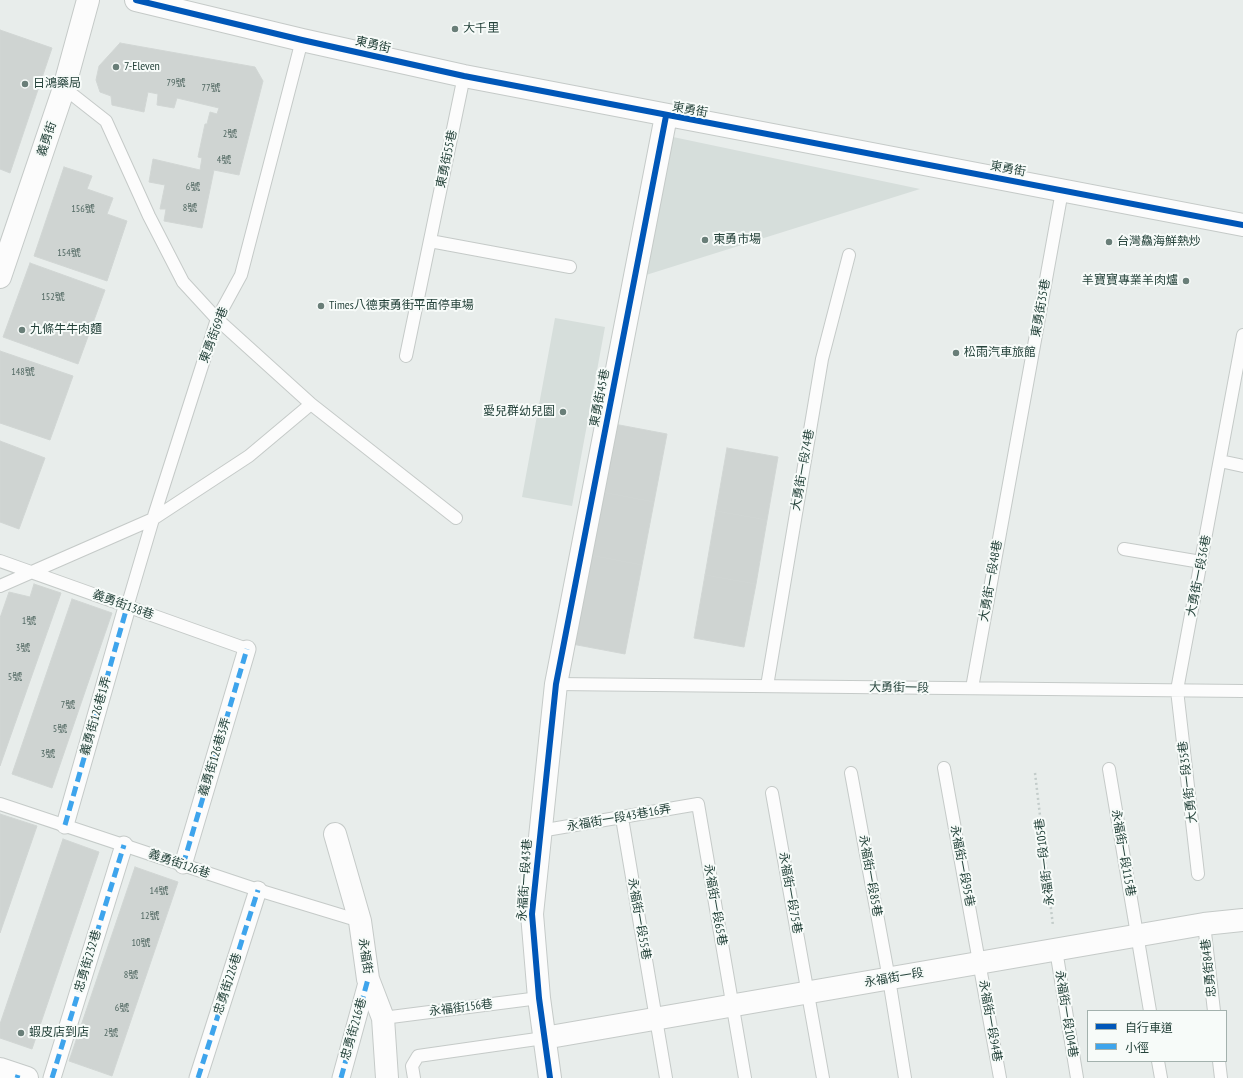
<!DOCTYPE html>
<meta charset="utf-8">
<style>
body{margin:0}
#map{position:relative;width:1243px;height:1078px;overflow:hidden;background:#e8edeb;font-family:"PT Sans Narrow","Noto Sans TC",sans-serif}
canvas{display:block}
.legend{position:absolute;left:1087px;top:1010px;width:140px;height:52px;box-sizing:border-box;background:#f7fbf9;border:1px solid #a3b1ad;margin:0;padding:5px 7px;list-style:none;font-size:12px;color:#24423a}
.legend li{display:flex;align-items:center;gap:8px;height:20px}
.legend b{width:20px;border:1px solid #a3b1ad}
</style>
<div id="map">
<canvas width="1243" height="1078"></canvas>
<ul class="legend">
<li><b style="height:5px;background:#0057b8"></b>自行車道</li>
<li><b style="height:5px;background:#3ea4ec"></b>小徑</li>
</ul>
</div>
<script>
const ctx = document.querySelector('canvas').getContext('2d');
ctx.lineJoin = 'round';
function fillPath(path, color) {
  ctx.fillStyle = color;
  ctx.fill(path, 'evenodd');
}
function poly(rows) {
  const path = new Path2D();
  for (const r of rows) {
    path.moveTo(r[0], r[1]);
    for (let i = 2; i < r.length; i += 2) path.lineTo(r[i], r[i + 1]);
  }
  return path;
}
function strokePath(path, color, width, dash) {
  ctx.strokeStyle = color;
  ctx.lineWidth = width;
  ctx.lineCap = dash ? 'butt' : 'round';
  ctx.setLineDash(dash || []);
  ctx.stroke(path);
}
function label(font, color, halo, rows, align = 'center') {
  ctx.font = font + ' "PT Sans Narrow","Noto Sans TC",sans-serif';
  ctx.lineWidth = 4;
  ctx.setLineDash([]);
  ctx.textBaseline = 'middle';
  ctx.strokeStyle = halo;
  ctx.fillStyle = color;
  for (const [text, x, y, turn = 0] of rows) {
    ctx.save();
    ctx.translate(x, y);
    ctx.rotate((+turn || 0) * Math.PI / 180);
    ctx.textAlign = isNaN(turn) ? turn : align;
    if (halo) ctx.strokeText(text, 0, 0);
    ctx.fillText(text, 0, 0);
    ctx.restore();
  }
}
const built = poly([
 [673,137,920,189,646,275],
 [555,318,605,327,572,506,522,497]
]);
const building = poly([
 [0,30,52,48,10,173,0,169,0,30],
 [120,43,255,67,263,81,239,175,214,170,202,228,164,221,166,209,160,209,165,185,149,182,153,159,200,170,202,158,198,157,205,124,207,124,210,112,217,114,219,108,177,98,174,108,157,105,158,94,148,92,144,112,112,105,111,96,100,92,96,80,99,66,120,43],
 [64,167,92,176,87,189,113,198,107,214,127,221,107,281,34,256,64,167],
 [30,263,105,290,78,364,3,337,30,263],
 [0,351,73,376,50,440,0,423,0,351],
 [614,424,667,434,654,502,602,492,614,424],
 [0,441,45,458,19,529,0,522,0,441],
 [727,448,778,457,767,520,716,511,727,448],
 [602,492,654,502,642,565,590,555,602,492],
 [716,511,767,520,756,584,705,575,716,511],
 [590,555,642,565,625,654,572,644,590,555],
 [705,575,756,584,744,647,694,638,705,575],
 [34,584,61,593,0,766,0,618,9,592,30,597,34,584],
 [72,599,112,613,52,788,12,774,72,599],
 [0,814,37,826,0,933,0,814],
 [63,839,99,852,32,1049,0,1038,0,1024,63,839],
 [135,867,178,882,112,1076,69,1061,135,867]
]);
const path = poly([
 [1035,773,1053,926]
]);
const service = poly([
 [64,88,106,121,149,216,183,282,217,319,311,404,456,518],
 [430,241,570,267],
 [406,356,464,76],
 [1220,461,1243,466],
 [1124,549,1201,562],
 [0,561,247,649],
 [0,586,153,519,249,456,311,404],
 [127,607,153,519,217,319,241,275,302,40],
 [556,684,1243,691],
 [767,686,822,359,849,255],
 [972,688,1062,191],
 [944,768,1000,1078],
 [1109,769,1150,1011],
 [851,773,889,979,905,1078],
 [772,793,823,1078],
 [0,804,258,890,360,921],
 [622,818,666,1078],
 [540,831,698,804,745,1078],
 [1198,874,1177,690,1243,335],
 [1204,924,1214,1011],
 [1056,950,1077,1078],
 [383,1018,539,998],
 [1158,1061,1161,1078],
 [1219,1061,1221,1078],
 [414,1078,412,1066,418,1056,544,1038]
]);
const pedestrian = poly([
 [65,825,127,607],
 [183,865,247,649],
 [52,1078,124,845],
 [198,1078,258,890],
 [341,1078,368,979]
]);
const minor = poly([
 [0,277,64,88,88,0],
 [335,834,360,921,368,979,383,1018,387,1078],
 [544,1038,1204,924,1243,920],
 [0,1069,27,1078],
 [550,1078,539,998,532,914,556,684,666,116]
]);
const tertiary = poly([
 [136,0,302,40,464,76,1243,225]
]);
const quiet = poly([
 [65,825,127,607],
 [183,865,247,649],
 [17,1078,18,1075],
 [52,1078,124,845],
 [198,1078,258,890],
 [341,1078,368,979]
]);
const cycleway = poly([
 [136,0,302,40,464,76,1243,225],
 [550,1078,539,998,532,914,556,684,666,116]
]);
const markers = [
 [455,29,4,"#697e78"],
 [116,67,4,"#697e78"],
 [25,84,4,"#697e78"],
 [705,240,4,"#697e78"],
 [1109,242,4,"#697e78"],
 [1186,281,4,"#697e78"],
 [321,306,4,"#697e78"],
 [22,330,4,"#697e78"],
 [956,353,4,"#697e78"],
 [563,412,4,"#697e78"],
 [21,1033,4,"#697e78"]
];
const numberNames = [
 ["79號",176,83],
 ["77號",211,88],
 ["2號",230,134],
 ["4號",224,160],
 ["6號",193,187],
 ["8號",190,208],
 ["156號",83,209],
 ["154號",69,253],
 ["152號",53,297],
 ["148號",23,372],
 ["1號",29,621],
 ["3號",23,648],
 ["5號",15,677],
 ["7號",68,705],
 ["5號",60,729],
 ["3號",48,754],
 ["14號",159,891],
 ["12號",150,916],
 ["10號",141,943],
 ["8號",131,975],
 ["6號",122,1008],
 ["2號",111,1033]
];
const poiNames = [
 ["大千里",463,29],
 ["7-Eleven",124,67],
 ["日鴻藥局",33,84],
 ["東勇市場",713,240],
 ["台灣鱻海鮮熱炒",1117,242],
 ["羊寶寶專業羊肉爐",1178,281,"right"],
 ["Times八德東勇街平面停車場",329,306],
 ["九條牛牛肉麵",30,330],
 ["松雨汽車旅館",964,353],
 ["愛兒群幼兒園",555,412,"right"],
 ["蝦皮店到店",29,1033]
];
const streetNames = [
 ["東勇街",373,45,13],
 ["東勇街",690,110,11],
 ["義勇街",47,139,-71],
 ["東勇街55巷",447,159,-78],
 ["東勇街",1008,169,11],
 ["東勇街35巷",1041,308,-80],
 ["東勇街69巷",214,335,-69],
 ["東勇街45巷",600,398,-79],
 ["大勇街一段74巷",803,470,-80],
 ["大勇街一段36巷",1199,576,-79],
 ["大勇街一段48巷",991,581,-80],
 ["義勇街138巷",123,605,20],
 ["大勇街一段",899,688,1],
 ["義勇街126巷1弄",96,716,-74],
 ["義勇街126巷3弄",215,757,-73],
 ["大勇街一段35巷",1188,782,-97],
 ["永福街一段43巷16弄",619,818,-10],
 ["永福街一段115巷",1123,853,80],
 ["永福街一段105巷",1045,862,-97],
 ["義勇街126巷",179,864,19],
 ["永福街一段95巷",962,866,79],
 ["永福街一段85巷",870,876,80],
 ["永福街一段43巷",525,880,-86],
 ["永福街一段75巷",790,893,80],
 ["永福街一段65巷",715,905,80],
 ["永福街一段55巷",639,919,80],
 ["永福街",365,956,82],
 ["忠勇街232巷",88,961,-73],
 ["忠勇街84巷",1209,968,-96],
 ["永福街一段",894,978,-10],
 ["忠勇街226巷",228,984,-72],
 ["永福街156巷",461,1008,-7],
 ["永福街一段104巷",1066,1014,81],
 ["永福街一段94巷",990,1021,80],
 ["忠勇街216巷",354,1029,-74]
];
fillPath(built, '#d6dedb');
fillPath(building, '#cfd4d2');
strokePath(building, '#d1d6d4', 1);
strokePath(service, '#c5cac8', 14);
strokePath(pedestrian, '#c5cac8', 19);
strokePath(minor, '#c5cac8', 24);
strokePath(tertiary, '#c5cac8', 24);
strokePath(path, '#c3ccca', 2.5, [2, 3]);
strokePath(service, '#fcfcfc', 12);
strokePath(pedestrian, '#fcfcfc', 17);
strokePath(minor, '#fcfcfc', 22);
strokePath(tertiary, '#fcfcfc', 22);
strokePath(quiet, '#3ea4ec', 5, [10, 5]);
strokePath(cycleway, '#0057b8', 6);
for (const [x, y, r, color] of markers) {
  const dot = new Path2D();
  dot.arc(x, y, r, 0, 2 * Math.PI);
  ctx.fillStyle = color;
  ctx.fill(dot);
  strokePath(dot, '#f7fbf9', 1.5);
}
label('10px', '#506761', null, numberNames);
label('12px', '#24423a', '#f7fbf9', poiNames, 'left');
label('12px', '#24423a', '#f7fbf9', streetNames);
</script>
